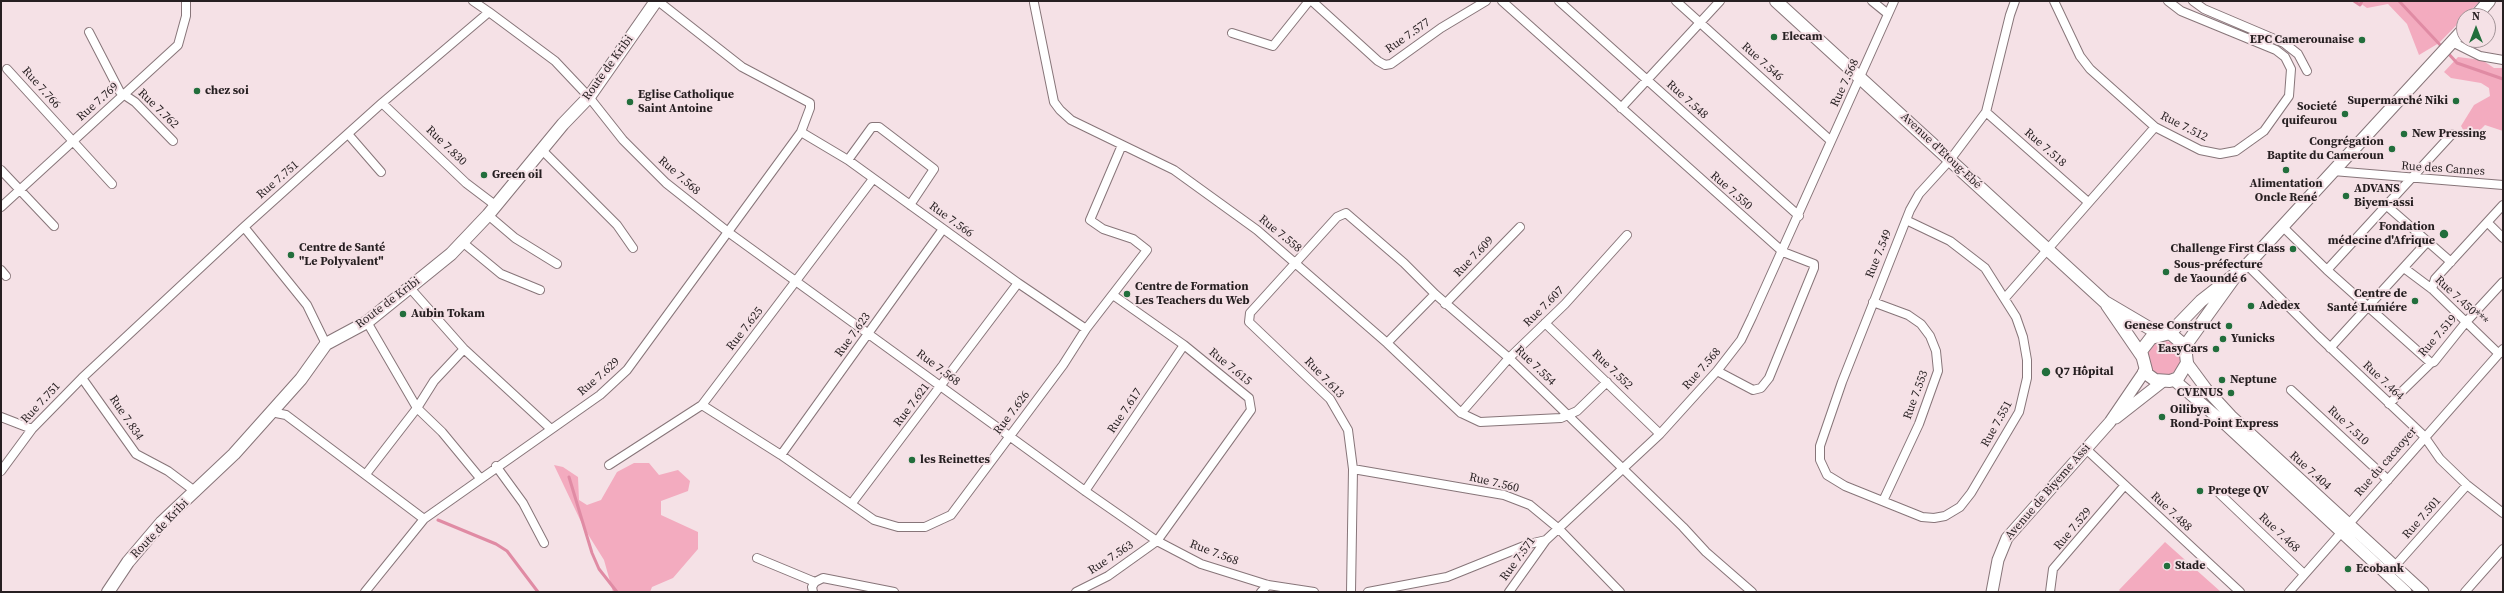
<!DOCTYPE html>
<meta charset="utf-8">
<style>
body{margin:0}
#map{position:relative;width:2504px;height:593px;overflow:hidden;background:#f5e1e6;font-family:"Source Serif 4",serif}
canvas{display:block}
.frame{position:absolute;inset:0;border:2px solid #261f21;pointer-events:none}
.north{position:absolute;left:2456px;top:8px;width:40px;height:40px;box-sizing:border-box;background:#f5e1e6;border:1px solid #a29397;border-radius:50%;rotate:0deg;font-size:11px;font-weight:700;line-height:16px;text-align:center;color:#261f21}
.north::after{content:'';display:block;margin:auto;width:14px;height:18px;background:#226e3c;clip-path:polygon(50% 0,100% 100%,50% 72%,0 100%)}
</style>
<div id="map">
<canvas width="2504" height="593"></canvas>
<div class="frame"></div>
<div class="north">N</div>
</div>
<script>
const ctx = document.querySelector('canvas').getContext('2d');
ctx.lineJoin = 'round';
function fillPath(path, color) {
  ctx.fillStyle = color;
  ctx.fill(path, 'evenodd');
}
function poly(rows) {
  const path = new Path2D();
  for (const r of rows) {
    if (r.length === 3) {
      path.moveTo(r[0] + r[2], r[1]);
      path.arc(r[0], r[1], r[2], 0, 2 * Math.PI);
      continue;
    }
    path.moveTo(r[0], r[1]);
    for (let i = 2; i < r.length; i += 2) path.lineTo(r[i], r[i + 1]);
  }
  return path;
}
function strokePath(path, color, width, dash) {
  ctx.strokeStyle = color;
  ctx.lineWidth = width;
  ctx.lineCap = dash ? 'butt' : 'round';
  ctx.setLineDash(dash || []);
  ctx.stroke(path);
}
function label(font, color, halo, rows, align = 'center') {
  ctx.font = font + ' "Source Serif 4",serif';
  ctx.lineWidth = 4;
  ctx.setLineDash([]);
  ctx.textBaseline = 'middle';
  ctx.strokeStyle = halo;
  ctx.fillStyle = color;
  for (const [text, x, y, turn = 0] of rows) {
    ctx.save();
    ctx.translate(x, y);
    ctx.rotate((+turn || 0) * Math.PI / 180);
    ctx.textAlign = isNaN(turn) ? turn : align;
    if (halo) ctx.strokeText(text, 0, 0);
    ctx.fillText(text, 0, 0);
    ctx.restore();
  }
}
const green = poly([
 [2357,1,2480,1,2439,43,2419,55,2407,24,2388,4,2367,8],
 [2458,57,2482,60,2494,68,2503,68,2503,131,2485,125,2479,131,2465,133,2461,126,2474,105,2490,96,2489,88,2481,83,2451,78,2444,72],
 [2164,358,17],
 [634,463,649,463,659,475,678,470,690,481,688,491,661,501,661,515,698,532,698,549,673,578,652,587,650,592,613,592,604,560,584,528,554,465,563,467,578,477,579,500,587,505,601,500,617,472],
 [2165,542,2221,592,2121,592,2119,590]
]);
const stream = poly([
 [2354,1,2360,5,2362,1],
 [2399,1,2443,48],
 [2447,52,2457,63,2503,79],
 [569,477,592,553,599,569,617,592],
 [438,520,496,544,507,551,538,592]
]);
const minor = poly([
 [473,1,489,12],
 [1312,1,1378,61,1385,65,1391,64,1441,28,1486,1],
 [1502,1,1783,252,1814,264,1814,268,1769,378,1761,388,1753,390,1717,371],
 [1559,1,1799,216],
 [1676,1,1831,141],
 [1872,1,1888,14],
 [2054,1,2080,56,2090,69,2155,127,2200,150,2220,154,2236,151,2264,131,2289,96,2291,69,2285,57,2276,50,2181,11,2168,1],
 [2193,1,2204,9,2284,43,2298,54,2307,71],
 [1034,3,1054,102,1060,110,1071,120,1174,170,1257,230,1387,343,1461,413,1480,422,1561,418,1577,411,1607,382],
 [89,32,120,92,135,102,173,141],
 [1232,33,1273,46,1309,1],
 [2452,42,2480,56,2503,60],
 [7,69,112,184],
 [382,103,466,183,495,205],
 [1621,108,1720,1],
 [1986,112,2088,202],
 [801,132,848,160,1018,283,1086,329],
 [348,134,381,172],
 [542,150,617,225,633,248],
 [848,160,872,127,879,127,934,169,910,205],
 [1,170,54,226],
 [2333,171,2503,185],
 [2387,206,2451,262],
 [1,207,178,45,186,16,186,1],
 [488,215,515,238,557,264],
 [1906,220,1950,241,1985,268,2016,317,2023,337,2027,360,2027,378,2019,412,1971,493,1960,507,1945,516,1934,518,1922,517,1845,486,1827,475,1820,460,1820,446,1842,382,1910,210,1919,194,1950,160,1986,112,2010,15,2015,1],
 [2488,223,2503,238],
 [244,227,307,305,326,344],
 [2283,227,2327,270,2431,363],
 [461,241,501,274,540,290],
 [2247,265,2318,336,2424,436,2440,459,2467,485,2503,513],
 [2404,268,2432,289,2499,354],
 [1,270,6,276],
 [2327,270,2452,134],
 [410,288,464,349,551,429],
 [2432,289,2435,279,2503,205],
 [2005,298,2155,127],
 [1873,302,1908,315,1921,324,1930,336,1936,351,1938,371,1919,424,1883,501],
 [1445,304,1520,227],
 [367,322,417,408,442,432,480,478],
 [1545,323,1660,434],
 [1387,343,1435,294],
 [2330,348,2427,242],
 [82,378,136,454,168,471,196,492],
 [2291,390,2388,480],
 [2389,404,2431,363,2434,362,2466,322,2503,282],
 [702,405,781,455,874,520,898,527,925,527,951,515,1063,365,1086,329,1147,250,1133,239,1103,229,1090,220,1122,145],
 [271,412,286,415,424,519],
 [1461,413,1509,358,1565,304,1627,235],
 [1,417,32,429],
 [2086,449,2240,592],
 [781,455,943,229],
 [609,465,702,405,873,179],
 [496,466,523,503,544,543],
 [1353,469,1504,495,1530,505,1559,529,1620,592],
 [1,471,32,429,82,378,244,227,382,103,489,12,555,61,589,97,623,140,666,183,728,232,1085,491,1157,541,1201,564,1268,585,1314,592],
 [366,474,417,408,434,381,464,349],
 [1085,491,1184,345],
 [2219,493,2304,574],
 [852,503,1018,283],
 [757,558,815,582],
 [2395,566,2467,485],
 [365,592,424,519,600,395,627,370,801,132,810,108,810,103,742,67,658,1],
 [813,592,812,587,815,582,823,578,894,592],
 [1076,592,1108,576,1157,541,1251,410,1249,398,1184,345,1113,295],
 [1261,592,1268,585],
 [1351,592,1353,469,1348,430,1330,399,1249,322,1250,313,1337,217,1346,213,1404,263,1435,294,1509,358,1683,527,1706,552,1752,592],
 [1368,592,1447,577,1529,544,1546,540,1660,434,1717,371,1741,340,1752,317,1894,1],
 [1509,592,1546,540],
 [2050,592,2053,569,2125,485],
 [2289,592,2503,349],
 [2465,592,2503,549]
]);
const secondary = poly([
 [2187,363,2207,390,2231,416,2423,592],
 [2174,380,2224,423,2406,592],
 [2116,418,2162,382],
 [1992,592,1998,560,2007,538,2110,422,2144,372]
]);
const primary = poly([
 [1776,1,2105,302,2161,335],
 [2476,16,2489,1],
 [2107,305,2142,356],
 [2170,333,2201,301,2247,265,2464,29],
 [2170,333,2185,346,2187,363,2178,378,2170,381,2155,380,2144,372,2146,370,2141,351,2151,338,2170,333],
 [2185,346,2234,278],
 [108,592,128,562,162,522,234,454,301,379,326,344,367,322,451,254,488,215,563,124,589,97,656,1]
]);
const markers = [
 [1774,37,4,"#226e3c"],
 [2362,40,4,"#226e3c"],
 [197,91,4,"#226e3c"],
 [2456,101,4,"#226e3c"],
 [630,102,4,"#226e3c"],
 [2345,114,4,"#226e3c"],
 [2404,134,4,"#226e3c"],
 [2392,149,4,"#226e3c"],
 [2286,170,4,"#226e3c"],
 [484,175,4,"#226e3c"],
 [2346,196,4,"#226e3c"],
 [2444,234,5,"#226e3c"],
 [2293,249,4,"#226e3c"],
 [291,255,4,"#226e3c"],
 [2166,272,4,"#226e3c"],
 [1127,294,4,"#226e3c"],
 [2415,301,4,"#226e3c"],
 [2251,306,4,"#226e3c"],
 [403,314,4,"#226e3c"],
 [2229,326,4,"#226e3c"],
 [2223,339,4,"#226e3c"],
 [2216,349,4,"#226e3c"],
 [2046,372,5,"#226e3c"],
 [2222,380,4,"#226e3c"],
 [2231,393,4,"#226e3c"],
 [2162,417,4,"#226e3c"],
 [912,460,4,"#226e3c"],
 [2200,491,4,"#226e3c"],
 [2167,566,4,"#226e3c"],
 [2348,569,4,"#226e3c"]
];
const streetNames = [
 ["Rue 7.577",1408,36,-35],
 ["Rue 7.546",1762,62,42],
 ["Route de Kribi",608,68,-54],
 ["Rue 7.568",1845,83,-65],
 ["Rue 7.766",41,88,48],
 ["Rue 7.548",1687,100,42],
 ["Rue 7.769",98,102,-42],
 ["Rue 7.762",158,109,44],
 ["Rue 7.512",2184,127,27],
 ["Rue 7.830",446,146,44],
 ["Rue 7.518",2045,148,41],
 ["Avenue d'Etoug-Ebé",1941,151,43],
 ["Rue des Cannes",2443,169,4],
 ["Rue 7.568",679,176,41],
 ["Rue 7.751",278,180,-41],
 ["Rue 7.550",1731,191,41],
 ["Rue 7.566",951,220,36],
 ["Rue 7.558",1280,234,39],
 ["Rue 7.549",1879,254,-68],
 ["Rue 7.609",1474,257,-46],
 ["Rue 7.450***",2461,301,43],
 ["Route de Kribi",388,303,-37],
 ["Rue 7.607",1544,307,-45],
 ["Rue 7.625",745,329,-52],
 ["Rue 7.623",853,335,-54],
 ["Rue 7.519",2438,336,-49],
 ["Rue 7.554",1535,366,44],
 ["Rue 7.615",1230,367,39],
 ["Rue 7.568",938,368,37],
 ["Rue 7.568",1702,369,-49],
 ["Rue 7.552",1612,370,44],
 ["Rue 7.629",599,377,-41],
 ["Rue 7.613",1324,378,46],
 ["Rue 7.464",2383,381,43],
 ["Rue 7.553",1916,395,-70],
 ["Rue 7.751",41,403,-47],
 ["Rue 7.621",912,405,-53],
 ["Rue 7.617",1125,411,-56],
 ["Rue 7.626",1012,413,-53],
 ["Rue 7.834",126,418,56],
 ["Rue 7.551",1997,424,-61],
 ["Rue 7.510",2348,426,43],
 ["Rue du cacaoyer",2386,462,-49],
 ["Rue 7.404",2310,471,42],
 ["Rue 7.560",1494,483,13],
 ["Avenue de Biyeme Assi",2048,492,-49],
 ["Rue 7.488",2171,512,43],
 ["Rue 7.501",2422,518,-49],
 ["Route de Kribi",160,529,-46],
 ["Rue 7.529",2073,529,-50],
 ["Rue 7.468",2279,533,43],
 ["Rue 7.568",1214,553,21],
 ["Rue 7.563",1111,558,-33],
 ["Rue 7.571",1518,559,-54]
];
const poiNames = [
 ["Elecam",1782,37],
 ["EPC Camerounaise",2354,40,"right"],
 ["chez soi",205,91],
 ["Eglise Catholique",638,95],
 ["Saint Antoine",638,109],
 ["Supermarché Niki",2448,101,"right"],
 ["Societé",2337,107,"right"],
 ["quifeurou",2337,121,"right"],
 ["New Pressing",2412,134],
 ["Congrégation",2384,142,"right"],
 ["Baptite du Cameroun",2384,156,"right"],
 ["Green oil",492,175],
 ["Alimentation",2286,184,"center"],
 ["Oncle René",2286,198,"center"],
 ["ADVANS",2354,189],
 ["Biyem-assi",2354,203],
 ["Fondation",2435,227,"right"],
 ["médecine d'Afrique",2435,241,"right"],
 ["Centre de Santé",299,248],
 ["\"Le Polyvalent\"",299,262],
 ["Challenge First Class",2285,249,"right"],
 ["Sous-préfecture",2174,265],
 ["de Yaoundé 6",2174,279],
 ["Centre de Formation",1135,287],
 ["Les Teachers du Web",1135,301],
 ["Centre de",2407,294,"right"],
 ["Santé Lumiére",2407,308,"right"],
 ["Adedex",2259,306],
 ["Aubin Tokam",411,314],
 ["Genese Construct",2221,326,"right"],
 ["Yunicks",2231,339],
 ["EasyCars",2208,349,"right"],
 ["Q7 Hôpital",2055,372],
 ["Neptune",2230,380],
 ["CVENUS",2223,393,"right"],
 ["Oilibya",2170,410],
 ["Rond-Point Express",2170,424],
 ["les Reinettes",920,460],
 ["Protege QV",2208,491],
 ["Stade",2175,566],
 ["Ecobank",2356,569]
];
fillPath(green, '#f3abbf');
strokePath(stream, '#e08ba4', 3);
strokePath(minor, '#877579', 10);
strokePath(secondary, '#877579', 13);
strokePath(primary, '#877579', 14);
strokePath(minor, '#fff', 8);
strokePath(secondary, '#fff', 11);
strokePath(primary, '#fff', 12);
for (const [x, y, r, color] of markers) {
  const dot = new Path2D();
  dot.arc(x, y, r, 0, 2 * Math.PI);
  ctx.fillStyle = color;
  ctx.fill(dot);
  strokePath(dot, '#f5e1e6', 1.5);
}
label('12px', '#261f21', '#f5e1e6', streetNames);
label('bold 12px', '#261f21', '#f5e1e6', poiNames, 'left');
</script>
